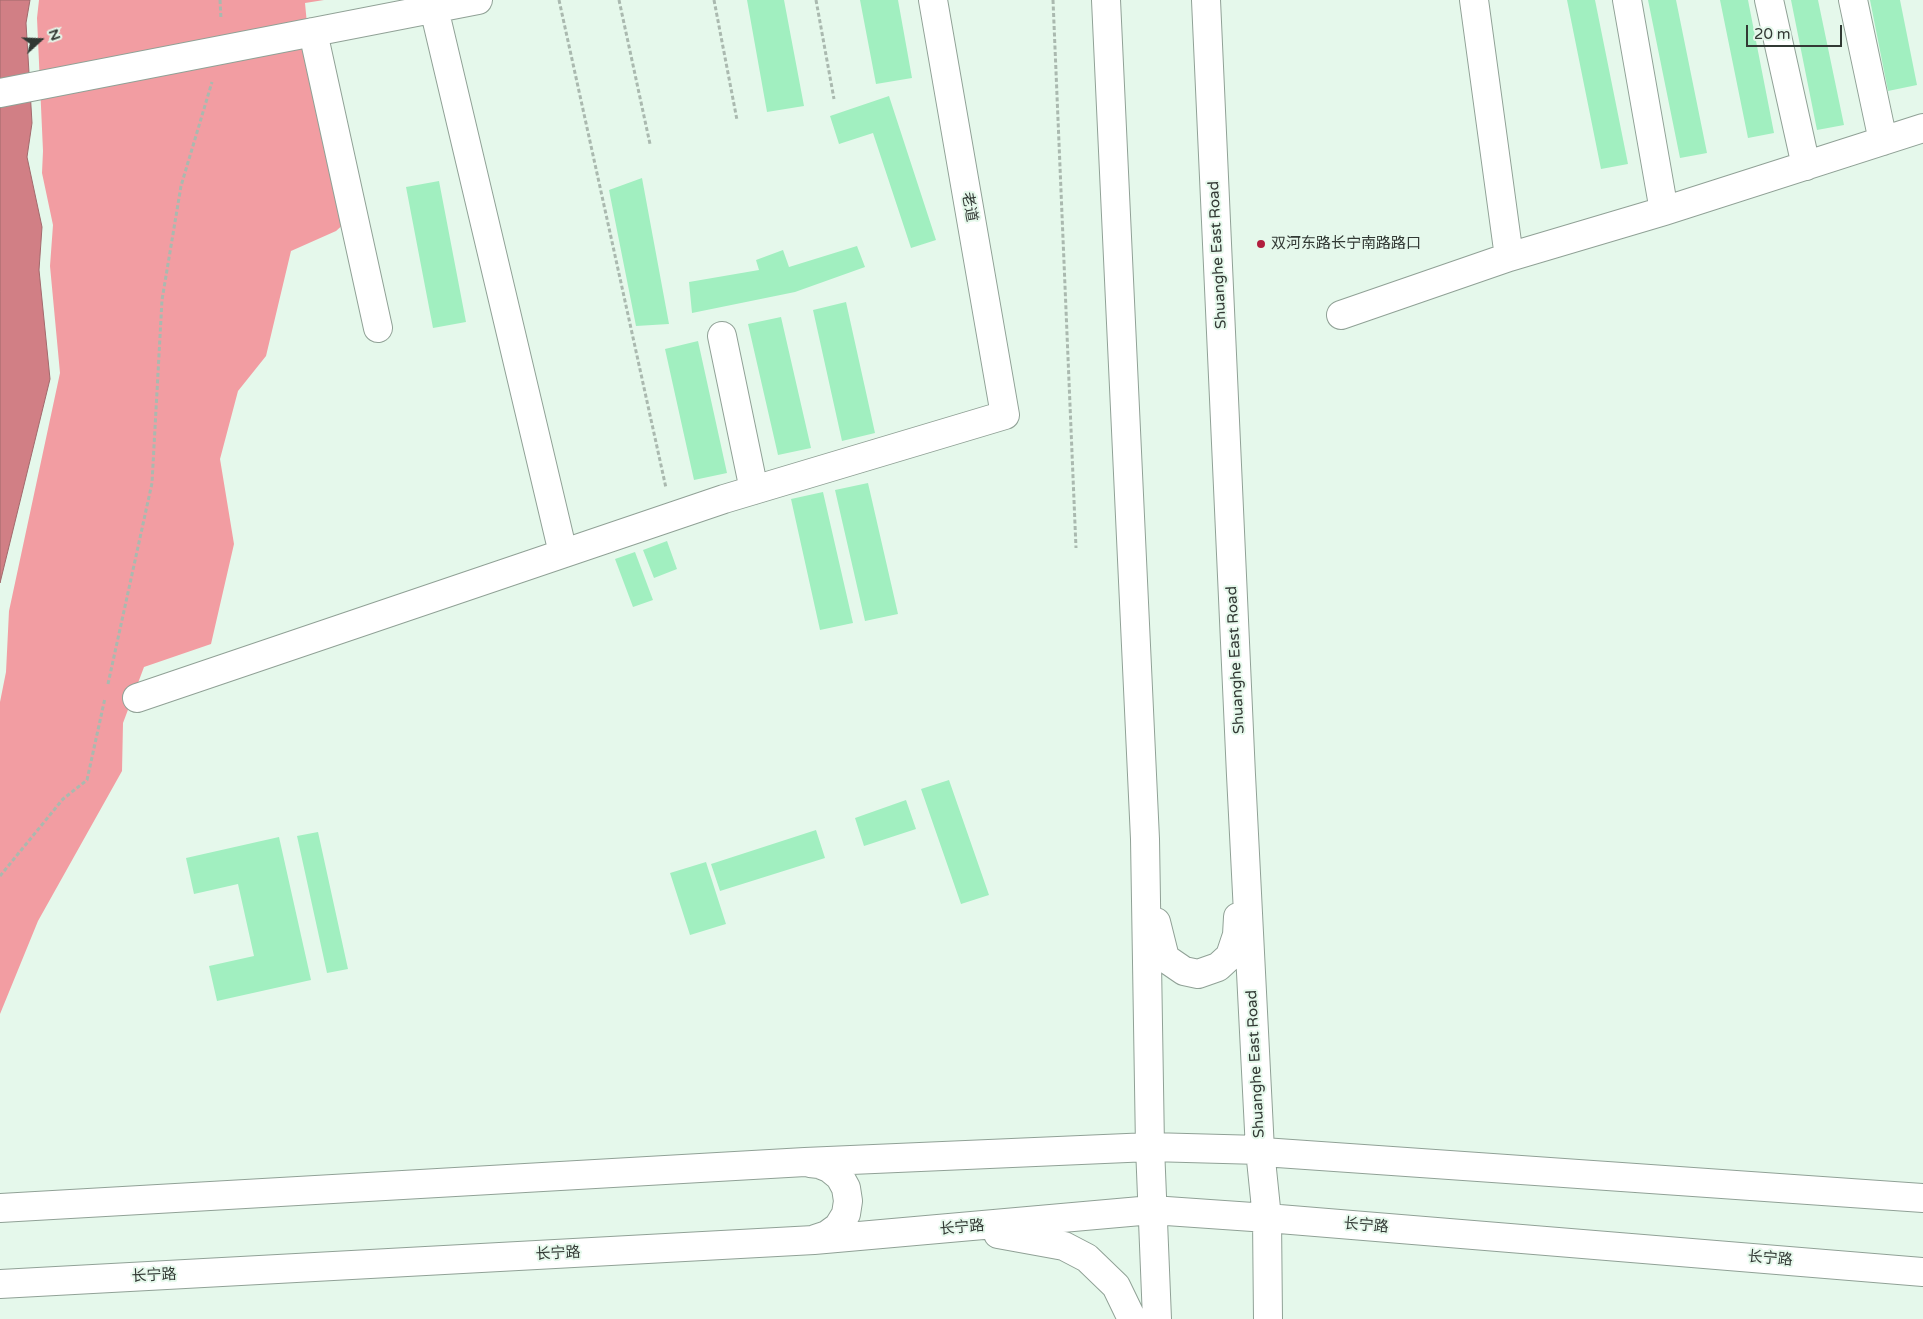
<!DOCTYPE html>
<meta charset="utf-8">
<style>
body{margin:0}
#map{position:relative;width:1923px;height:1319px;overflow:hidden;background:#e5f8eb;font-family:"Varela Round",sans-serif}
canvas{display:block}
.north{position:absolute;left:15px;top:15px;width:50px;height:50px;-webkit-text-stroke:4px #e5f8eb;paint-order:stroke;rotate:70deg;font-size:14px;font-weight:700;line-height:20px;text-align:center;color:#323934}
.north::after{content:'';display:block;margin:auto;width:18px;height:22px;background:#323934;clip-path:polygon(50% 0,100% 100%,50% 72%,0 100%)}
.scale{position:absolute;left:1746px;top:25px;width:96px;height:22px;box-sizing:border-box;border:2px solid #323934;border-top:0;padding-left:6px;font-size:15px;line-height:18px;white-space:nowrap;color:#323934;-webkit-text-stroke:4px #e5f8eb;paint-order:stroke}
</style>
<div id="map">
<canvas width="1923" height="1319"></canvas>
<div class="north">N</div>
<div class="scale">20 m</div>
</div>
<script>
const ctx = document.querySelector('canvas').getContext('2d');
ctx.lineJoin = 'round';
function fillPath(path, color) {
  ctx.fillStyle = color;
  ctx.fill(path, 'evenodd');
}
function poly(rows) {
  const path = new Path2D();
  for (const r of rows) {
    path.moveTo(r[0], r[1]);
    for (let i = 2; i < r.length; i += 2) path.lineTo(r[i], r[i + 1]);
  }
  return path;
}
function strokePath(path, color, width, dash) {
  ctx.strokeStyle = color;
  ctx.lineWidth = width;
  ctx.lineCap = dash ? 'butt' : 'round';
  ctx.setLineDash(dash || []);
  ctx.stroke(path);
}
function label(font, color, halo, rows, align = 'center') {
  ctx.font = font + ' "Varela Round","Noto Sans SC",sans-serif';
  ctx.lineWidth = 4;
  ctx.setLineDash([]);
  ctx.textBaseline = 'middle';
  ctx.strokeStyle = halo;
  ctx.fillStyle = color;
  for (const [text, x, y, turn = 0] of rows) {
    ctx.save();
    ctx.translate(x, y);
    ctx.rotate((+turn || 0) * Math.PI / 180);
    ctx.textAlign = isNaN(turn) ? turn : align;
    if (halo) ctx.strokeText(text, 0, 0);
    ctx.fillText(text, 0, 0);
    ctx.restore();
  }
}
const forest = poly([
 [39,0,324,0,305,3,310,56,346,222,336,231,291,251,266,356,238,391,220,459,234,544,211,644,144,667,123,723,122,771,38,921,0,1014,0,702,6,672,9,611,60,373,50,266,53,225,42,173,43,151,37,18]
]);
const water = poly([
 [0,0,30,0,26,23,32,123,27,157,42,227,39,270,50,379,0,583,0,0]
]);
const building = poly([
 [747,0,784,0,804,106,767,112],
 [860,0,898,0,912,78,876,84],
 [1567,0,1595,0,1628,164,1601,169],
 [1648,0,1676,0,1707,153,1680,158],
 [1720,0,1748,0,1774,133,1748,138],
 [1791,0,1818,0,1844,125,1817,130],
 [1870,0,1900,0,1917,85,1888,91],
 [889,96,936,240,911,248,873,133,839,144,830,116],
 [642,178,669,324,636,326,609,190],
 [439,181,466,322,433,328,406,187],
 [857,246,865,267,795,292,692,313,689,282,759,270,756,260,783,250,789,267],
 [846,302,875,433,842,441,813,310],
 [781,317,811,448,778,455,748,324],
 [698,341,727,473,694,480,665,349],
 [868,483,898,614,865,621,835,490],
 [823,492,853,623,820,630,791,499],
 [667,541,677,569,654,578,643,550],
 [635,552,653,600,633,607,615,559],
 [949,780,989,895,961,904,921,789],
 [906,800,916,829,864,846,855,818],
 [816,830,825,858,720,891,711,864],
 [318,832,348,969,327,973,297,836],
 [279,837,311,980,217,1001,209,966,254,956,238,884,194,894,186,858],
 [706,862,726,924,690,935,670,873]
]);
const path = poly([
 [220,0,221,19],
 [559,0,666,488],
 [619,0,650,144],
 [714,0,737,120],
 [816,0,834,99],
 [1053,0,1076,548],
 [108,684,152,483,162,300,181,186,212,82],
 [0,876,63,799,87,780,105,698]
]);
const street = poly([
 [432,0,563,553],
 [1474,0,1509,257],
 [1627,0,1664,211],
 [1769,0,1806,166],
 [1853,0,1883,141],
 [313,32,378,328],
 [0,93,478,0],
 [1341,315,1509,257,1664,211,1923,128],
 [722,336,754,490],
 [137,698,724,499,1005,415,933,0]
]);
const secondary = poly([
 [1106,0,1145,839,1150,1147,1157,1319],
 [1206,0,1241,775,1260,1150,1267,1218,1268,1319],
 [1156,922,1165,958,1184,971,1198,974,1218,967,1230,956,1237,935,1238,917],
 [810,1163,819,1164,829,1168,840,1177,846,1188,848,1201,846,1214,838,1227,827,1235,815,1239],
 [0,1208,805,1162,1150,1147,1260,1150,1263,1152,1923,1198],
 [998,1234,1064,1246,1087,1258,1116,1286,1132,1319],
 [0,1284,814,1240,1152,1210,1267,1218,1923,1272]
]);
const markers = [
 [1261,244,5,"#b11e3e"]
];
const streetNames = [
 ["老道",969,207,80],
 ["Shuanghe East Road",1218,255,-93],
 ["Shuanghe East Road",1236,660,-93],
 ["Shuanghe East Road",1256,1064,-93],
 ["长宁路",1366,1226,5],
 ["长宁路",962,1228,-5],
 ["长宁路",558,1254,-3],
 ["长宁路",1770,1259,5],
 ["长宁路",154,1276,-3]
];
const poiNames = [
 ["双河东路长宁南路路口",1271,244]
];
fillPath(forest, '#f29da2');
fillPath(water, '#d17f85');
strokePath(water, '#a16a6d', 1);
fillPath(building, '#a1efc0');
strokePath(street, '#90a196', 30);
strokePath(secondary, '#90a196', 30);
strokePath(path, '#aab9af', 3, [4, 2.5]);
strokePath(street, '#fff', 28);
strokePath(secondary, '#fff', 28);
for (const [x, y, r, color] of markers) {
  const dot = new Path2D();
  dot.arc(x, y, r, 0, 2 * Math.PI);
  ctx.fillStyle = color;
  ctx.fill(dot);
  strokePath(dot, '#e5f8eb', 2);
}
label('15px', '#323934', '#e5f8eb', streetNames);
label('15px', '#323934', '#e5f8eb', poiNames, 'left');
</script>
